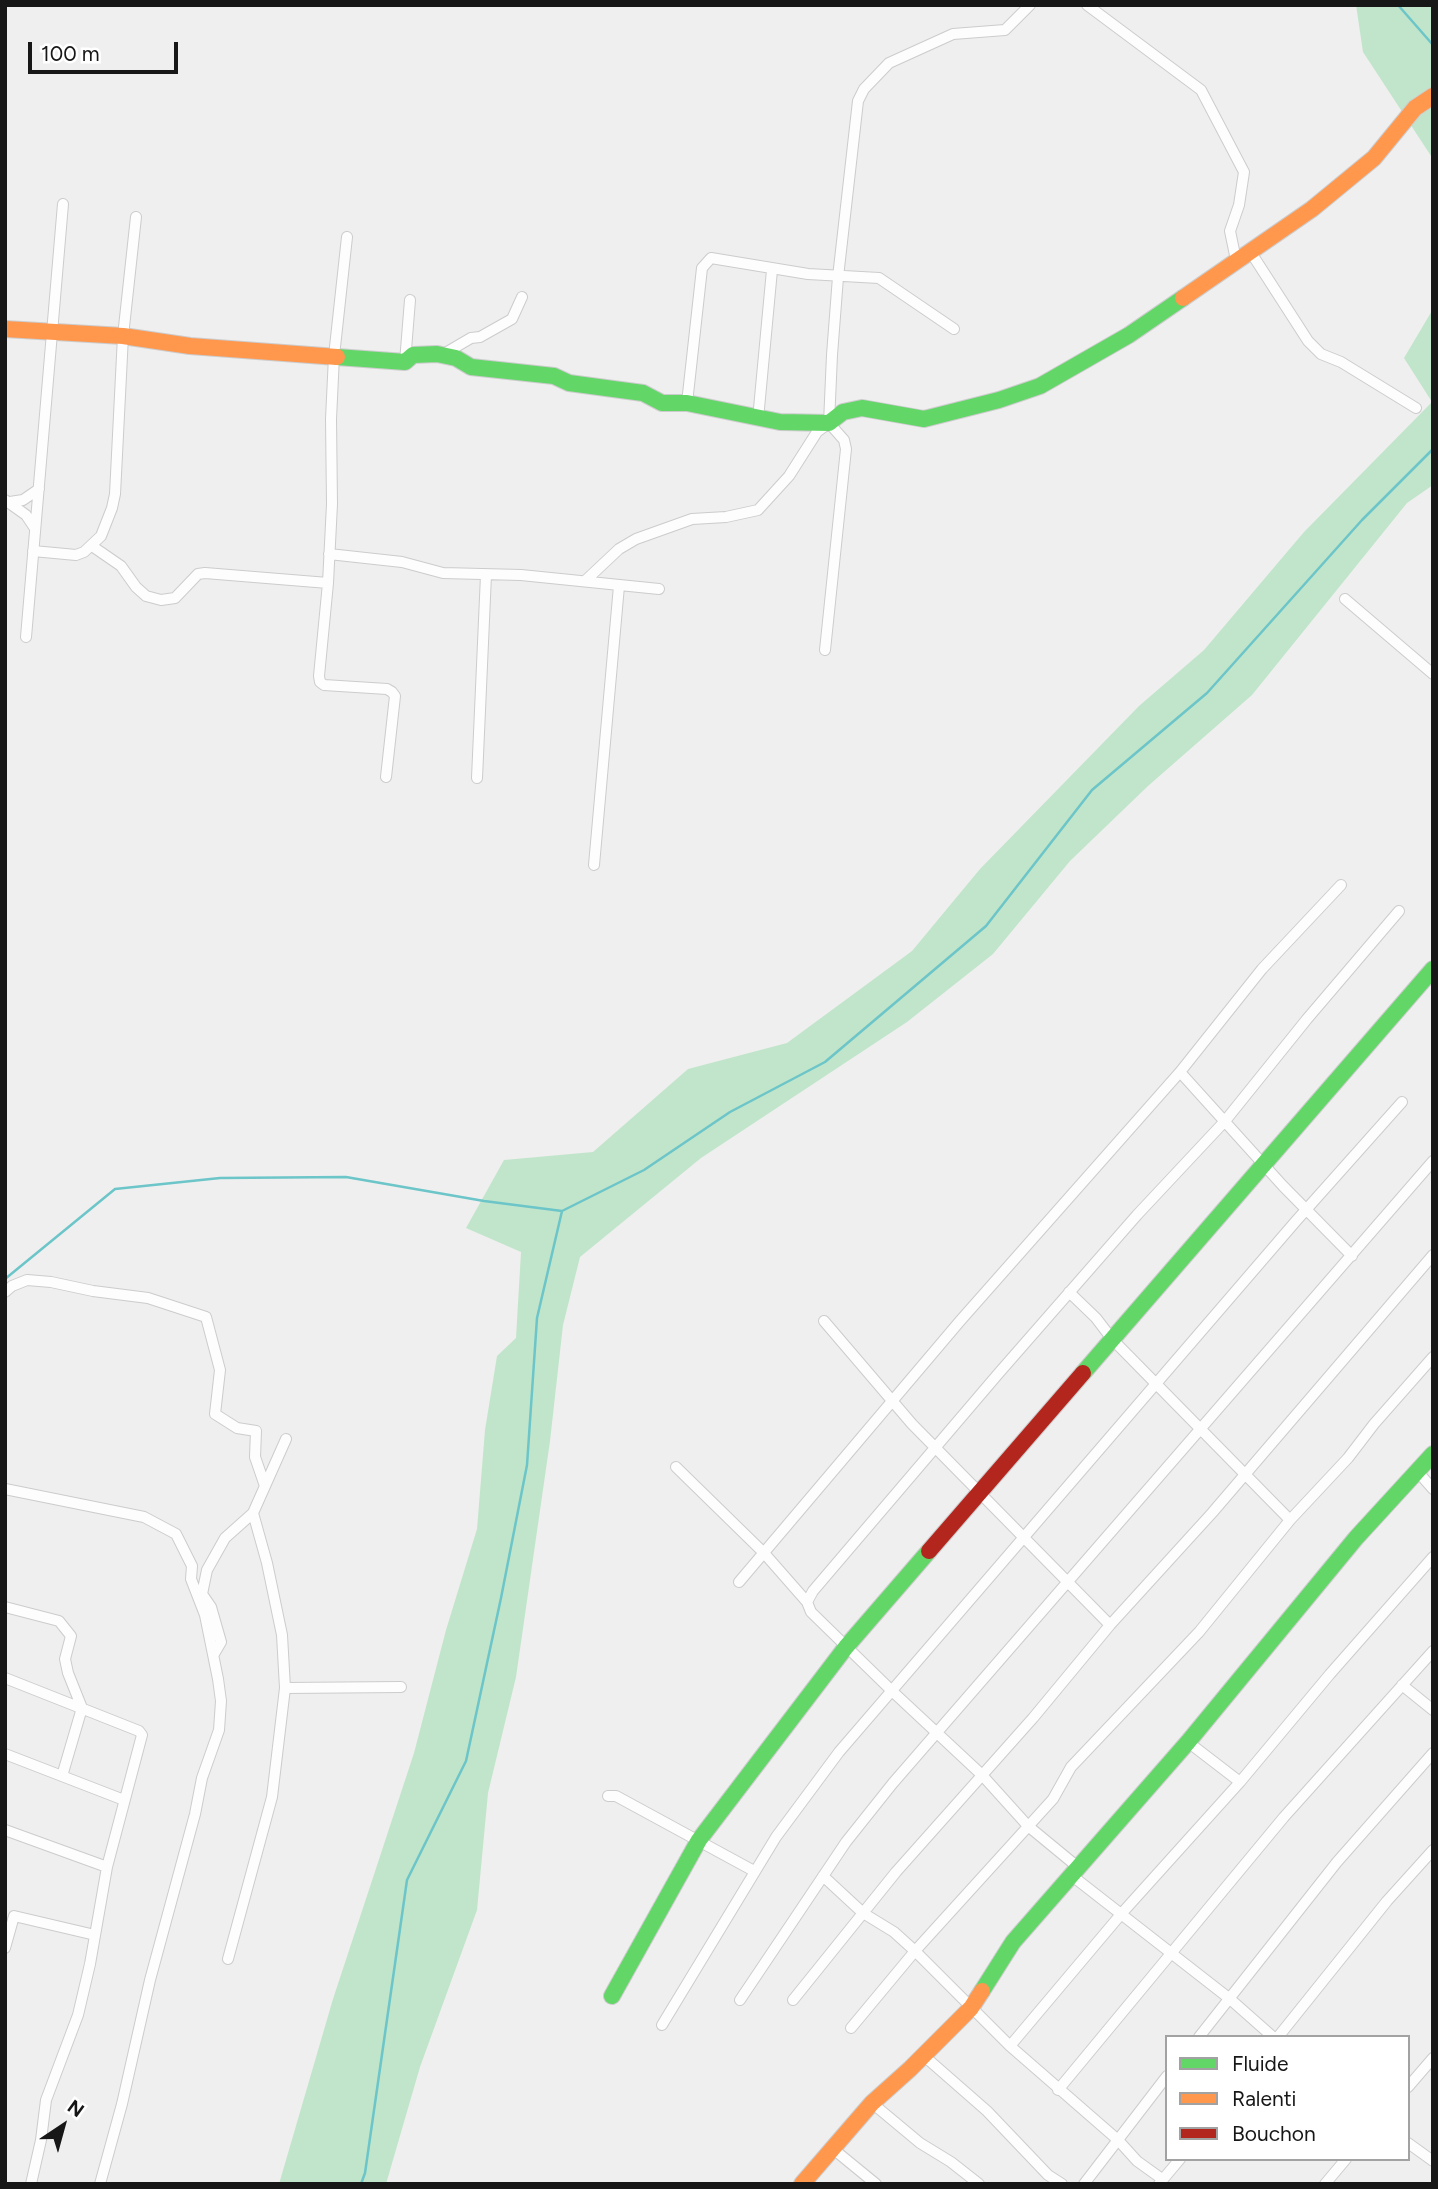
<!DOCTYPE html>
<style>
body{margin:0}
#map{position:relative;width:1438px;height:2189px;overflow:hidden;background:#efefef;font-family:Figtree,sans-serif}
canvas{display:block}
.frame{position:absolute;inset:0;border:7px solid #171717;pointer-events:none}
.legend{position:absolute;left:1165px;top:2035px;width:245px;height:126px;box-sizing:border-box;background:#fff;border:2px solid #a2a2a2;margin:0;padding:9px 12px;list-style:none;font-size:21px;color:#171717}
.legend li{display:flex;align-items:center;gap:14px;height:35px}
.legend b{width:35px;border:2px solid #a2a2a2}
.north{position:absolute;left:28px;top:2091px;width:70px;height:70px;-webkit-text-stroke:5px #fff;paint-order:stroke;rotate:36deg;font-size:19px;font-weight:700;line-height:28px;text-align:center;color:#171717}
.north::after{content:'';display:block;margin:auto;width:24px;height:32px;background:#171717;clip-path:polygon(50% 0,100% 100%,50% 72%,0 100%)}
.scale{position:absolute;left:28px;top:42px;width:150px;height:32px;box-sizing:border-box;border:4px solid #171717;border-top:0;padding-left:9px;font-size:21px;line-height:24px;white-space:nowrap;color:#171717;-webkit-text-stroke:5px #fff;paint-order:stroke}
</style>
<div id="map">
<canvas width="1438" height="2189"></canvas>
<div class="frame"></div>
<ul class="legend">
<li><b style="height:9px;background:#63d668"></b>Fluide</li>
<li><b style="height:9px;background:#ff974d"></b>Ralenti</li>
<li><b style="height:9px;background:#b3261e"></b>Bouchon</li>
</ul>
<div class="north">N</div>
<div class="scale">100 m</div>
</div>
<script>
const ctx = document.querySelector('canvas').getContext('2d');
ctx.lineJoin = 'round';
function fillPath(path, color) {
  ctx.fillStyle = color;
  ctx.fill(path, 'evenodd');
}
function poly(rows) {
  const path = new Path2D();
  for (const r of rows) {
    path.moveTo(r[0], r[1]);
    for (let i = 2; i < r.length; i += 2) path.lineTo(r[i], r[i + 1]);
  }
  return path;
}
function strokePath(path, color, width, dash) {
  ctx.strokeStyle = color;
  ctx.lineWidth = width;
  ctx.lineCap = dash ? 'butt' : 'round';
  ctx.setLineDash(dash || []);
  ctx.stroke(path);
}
const green = poly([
 [1356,5,1433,5,1433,159,1363,52],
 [1433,309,1433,485,1407,503,1252,695,1148,786,1070,861,993,954,907,1022,701,1158,580,1257,563,1325,550,1441,516,1677,488,1793,477,1910,420,2067,386,2184,279,2184,333,1999,414,1753,446,1630,477,1529,485,1430,497,1356,516,1338,521,1252,466,1228,504,1160,593,1152,688,1069,787,1043,912,951,980,869,1139,706,1204,650,1304,532,1432,402,1404,358]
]);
const stream = poly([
 [1398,5,1433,45],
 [5,1279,115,1189,220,1178,346,1177,484,1201,562,1211],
 [361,2184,365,2173,407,1880,466,1761,501,1598,527,1465,537,1318,562,1211,644,1170,730,1112,825,1062,986,926,1092,790,1207,693,1362,520,1433,449]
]);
const street = poly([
 [1087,5,1201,90,1244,172,1239,205,1230,231,1236,260],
 [347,237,334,356,331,419,332,504,328,583,319,676,320,682,324,685,387,689,392,692,395,696,386,777],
 [1250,251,1308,341,1321,354,1341,362,1416,408],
 [442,355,471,338,480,337,512,319,522,297],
 [405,362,410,300],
 [687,403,702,268,711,258,808,274,879,278,954,329],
 [758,419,772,270],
 [5,500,26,515,34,527],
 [10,502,23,500,39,489],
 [92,546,121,566,136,587,146,596,161,600,175,598,198,574,205,573,328,583],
 [33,551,76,555,84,552,101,536,112,508,115,494,123,336,136,217],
 [329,554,402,562,443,573,521,575,659,589],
 [585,581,619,549,636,539,692,519,726,517,758,510,789,476,817,432,829,423],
 [1345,599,1433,674],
 [26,637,63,204],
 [825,650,846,449,844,440,829,423,832,355,838,277,858,101,864,89,889,63,953,34,1005,30,1030,5],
 [477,778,486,575],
 [594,865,619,586],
 [1180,1072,1283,1186,1352,1256],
 [5,1292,12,1286,27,1280,51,1282,93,1291,148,1298,206,1317,220,1370,215,1414,237,1428,256,1431,255,1457,265,1486],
 [1069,1292,1096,1318,1112,1339,1290,1520],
 [824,1321,912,1424,1110,1625],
 [676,1467,764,1553,807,1602,811,1612,892,1691,982,1775,1028,1826,1079,1868],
 [1418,1472,1433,1489],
 [5,1489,144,1517,176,1534,192,1566,191,1579,205,1615,218,1679,221,1701,219,1730,202,1778,195,1814,150,1980,122,2104,100,2184],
 [739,1582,960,1321,1180,1072,1262,969,1341,885],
 [807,1602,813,1591,998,1374,1137,1215,1225,1121,1307,1019,1399,911],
 [5,1607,59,1621,71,1636,65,1659,68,1673,82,1708,62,1776],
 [214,1654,221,1642,211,1607,202,1594,207,1570,225,1538,253,1513,286,1439],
 [5,1678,139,1731,142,1735,107,1867,90,1964,78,2015,46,2100,41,2140,31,2184],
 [1402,1685,1433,1710],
 [285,1688,401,1687],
 [1188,1742,1240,1782],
 [5,1754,124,1800],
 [608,1796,616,1796,754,1871],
 [5,1830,107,1867],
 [1071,1875,1230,1999,1273,2037],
 [823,1876,863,1913,894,1932,915,1951,1010,2046,1118,2140,1137,2161,1162,2179],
 [5,1948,14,1916,95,1935],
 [228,1959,272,1797,285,1688,282,1635,267,1563,253,1513],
 [740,2000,846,1842,893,1783,1433,1161],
 [793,2000,896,1872,1033,1718,1110,1625,1212,1513,1433,1255],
 [662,2025,776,1837,839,1752,1296,1221,1402,1102],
 [851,2028,915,1951,1053,1799,1071,1767,1199,1632,1290,1520,1348,1458,1374,1424,1433,1357],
 [1199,2037,1337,1862,1433,1753],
 [1278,2037,1387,1901,1433,1850],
 [1010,2046,1122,1913,1240,1782,1330,1674,1433,1557],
 [923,2055,987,2111,1048,2175,1062,2184],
 [1408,2087,1433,2058],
 [1058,2090,1284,1817,1433,1651],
 [872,2103,920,2143,951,2162,979,2184],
 [1408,2143,1433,2161],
 [832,2148,876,2184],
 [1084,2184,1167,2076],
 [1159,2184,1180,2159],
 [1325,2184,1346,2159]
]);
const fast = poly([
 [337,357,405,362,413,355,437,354,456,358,471,367,554,376,569,383,643,393,662,403,687,403,780,422,829,423,843,412,862,408,924,419,999,400,1040,386,1129,335,1183,298],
 [1083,1373,1433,969],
 [982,1991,1013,1942,1188,1742,1356,1538,1433,1454],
 [612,1996,699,1840,846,1647,929,1551]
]);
const slow = poly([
 [1183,298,1312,209,1374,158,1415,108,1433,96],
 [5,329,123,336,190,346,337,357],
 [802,2184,872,2103,910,2069,971,2008,982,1991]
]);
const jam = poly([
 [929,1551,1083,1373]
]);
fillPath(green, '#c1e5ca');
strokePath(stream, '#6cc5c8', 2.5);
strokePath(street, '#cccccd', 12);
strokePath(fast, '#cccccd', 18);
strokePath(slow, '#cccccd', 18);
strokePath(jam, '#cccccd', 18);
strokePath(street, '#fdfdfd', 10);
strokePath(fast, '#63d668', 16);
strokePath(slow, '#ff974d', 16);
strokePath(jam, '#b3261e', 16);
</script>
